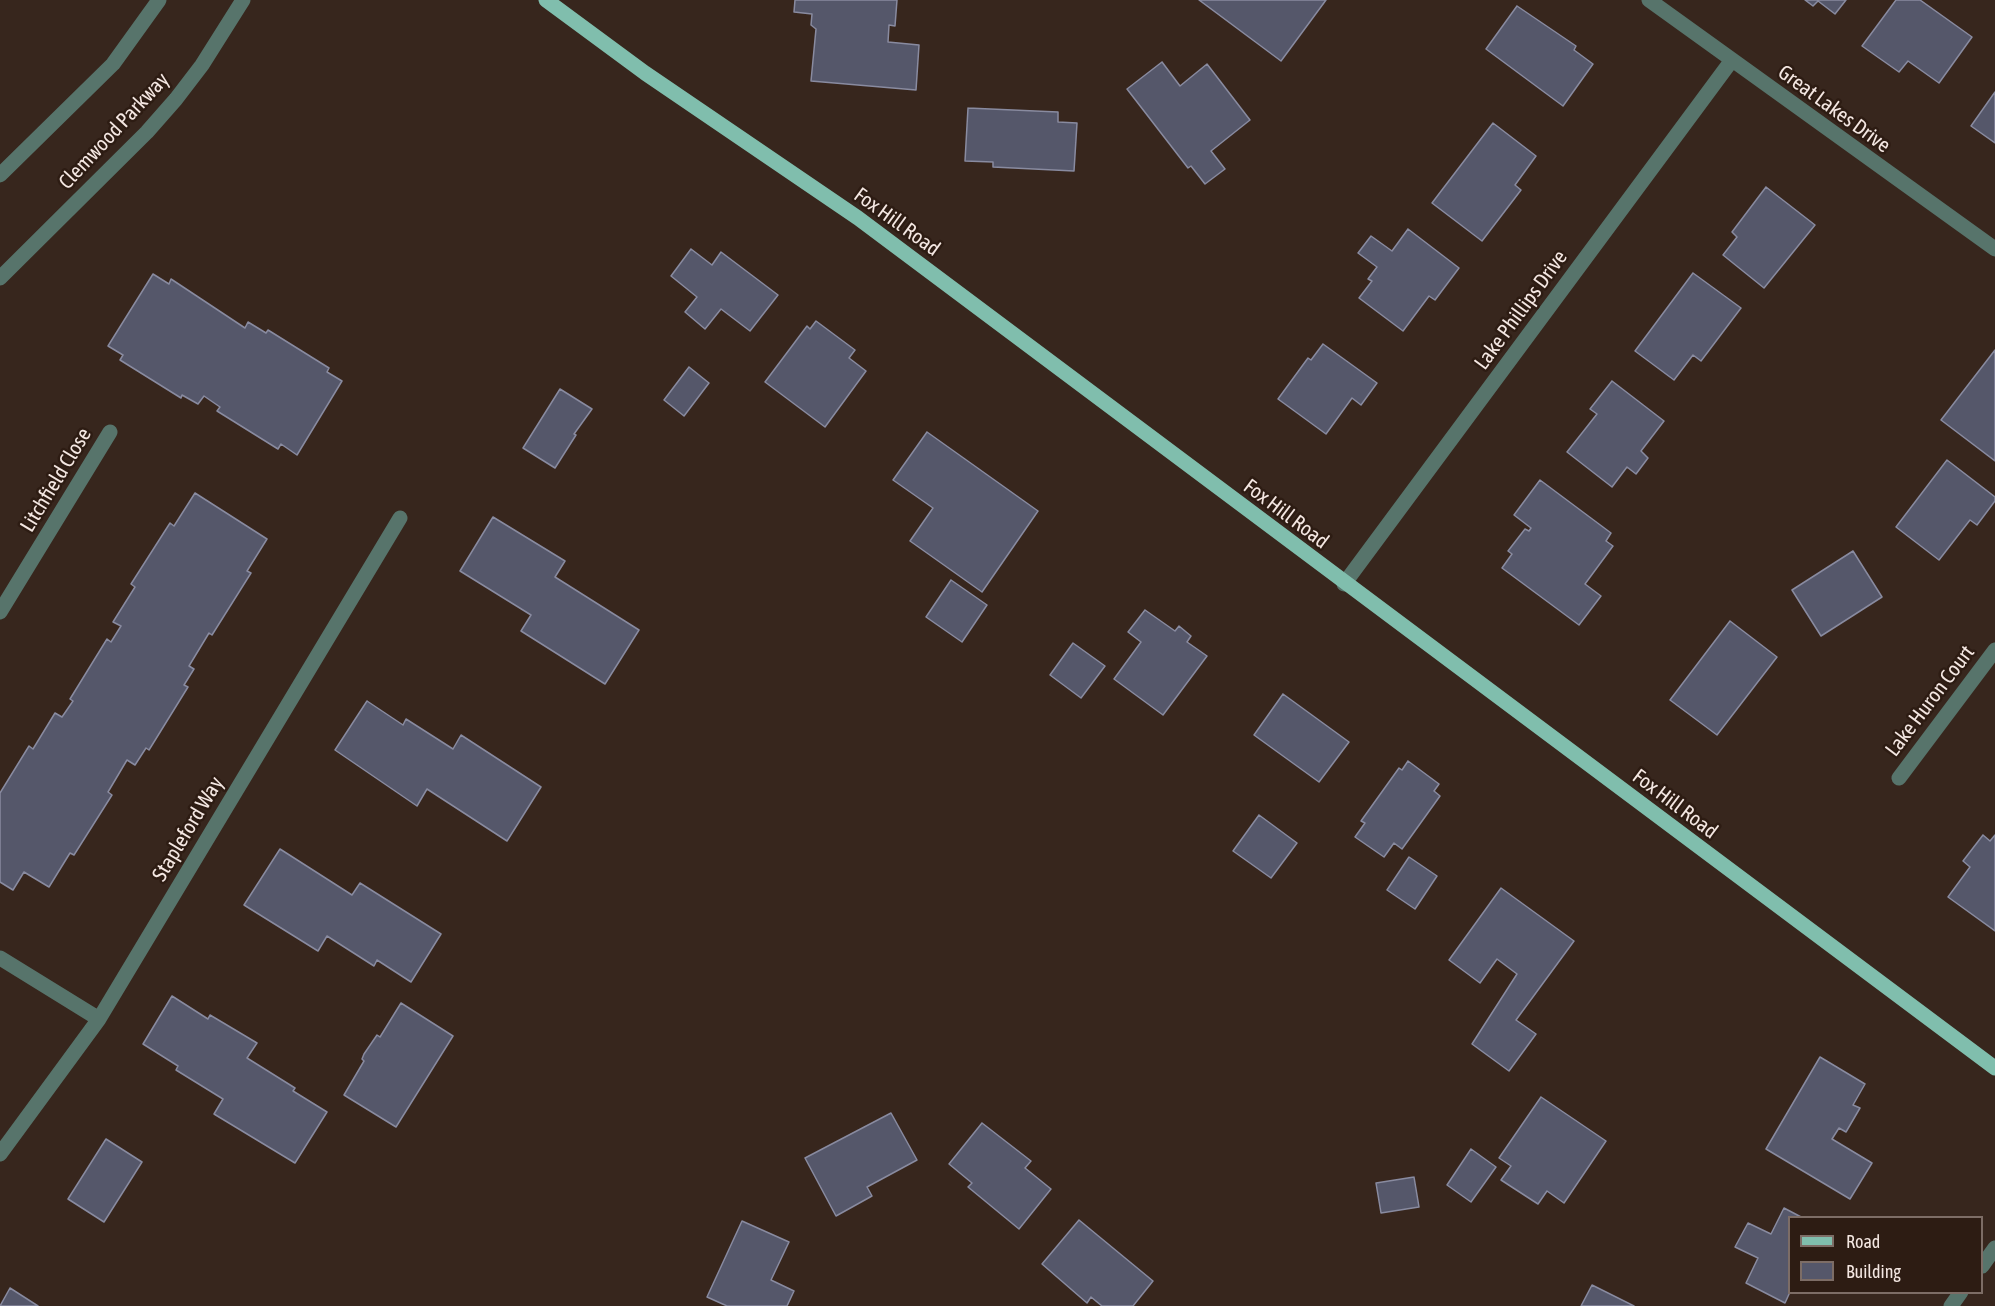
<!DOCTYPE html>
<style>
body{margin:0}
#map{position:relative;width:1995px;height:1306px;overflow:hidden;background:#37261d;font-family:"Asap Condensed",sans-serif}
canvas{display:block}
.legend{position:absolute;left:1788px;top:1216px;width:195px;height:78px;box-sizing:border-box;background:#2d1c13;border:2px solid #7d6d66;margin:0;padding:8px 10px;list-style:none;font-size:18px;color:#f4e7e2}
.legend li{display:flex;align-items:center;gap:12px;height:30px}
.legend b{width:30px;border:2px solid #7d6d66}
</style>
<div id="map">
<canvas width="1995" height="1306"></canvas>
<ul class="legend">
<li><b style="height:8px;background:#80bead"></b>Road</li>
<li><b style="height:16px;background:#55576a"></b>Building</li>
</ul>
</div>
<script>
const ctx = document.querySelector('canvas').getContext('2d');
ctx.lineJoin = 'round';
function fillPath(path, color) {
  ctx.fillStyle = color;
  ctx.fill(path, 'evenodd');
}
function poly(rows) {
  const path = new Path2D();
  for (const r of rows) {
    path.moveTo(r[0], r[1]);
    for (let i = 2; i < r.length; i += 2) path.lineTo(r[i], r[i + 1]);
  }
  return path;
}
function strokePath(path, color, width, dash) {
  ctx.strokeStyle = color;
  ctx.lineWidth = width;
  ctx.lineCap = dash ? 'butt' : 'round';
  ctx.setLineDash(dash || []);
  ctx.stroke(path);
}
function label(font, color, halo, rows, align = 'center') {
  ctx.font = font + ' "Asap Condensed",sans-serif';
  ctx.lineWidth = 5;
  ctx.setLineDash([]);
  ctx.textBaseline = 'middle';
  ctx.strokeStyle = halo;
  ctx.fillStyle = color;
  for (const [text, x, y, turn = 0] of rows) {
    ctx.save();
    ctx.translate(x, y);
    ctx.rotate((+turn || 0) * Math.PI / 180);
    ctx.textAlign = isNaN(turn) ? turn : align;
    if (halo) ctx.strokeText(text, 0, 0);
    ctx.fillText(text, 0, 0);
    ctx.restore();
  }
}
const building = poly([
 [795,0,897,0,895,26,889,25,888,42,919,45,916,90,811,81,816,29,811,25,812,14,794,12,795,0],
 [1199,0,1326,0,1281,61,1199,0],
 [1805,0,1846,0,1835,14,1818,1,1813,6,1805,0],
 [1896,0,1920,0,1972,37,1939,83,1908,61,1899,72,1862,46,1896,0],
 [1517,6,1576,46,1574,50,1593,64,1563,106,1486,49,1517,6],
 [1162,62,1180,86,1207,64,1250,120,1211,151,1225,169,1205,184,1191,166,1188,168,1127,89,1162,62],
 [1995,92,1995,143,1971,126,1995,92],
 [968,108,1058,112,1058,122,1077,123,1074,171,993,167,993,162,965,161,968,108],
 [1493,123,1536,156,1515,185,1521,190,1482,241,1432,203,1493,123],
 [1766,187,1815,225,1764,288,1723,255,1737,237,1732,232,1766,187],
 [1408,229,1459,268,1435,300,1429,296,1403,331,1359,298,1372,281,1368,279,1377,267,1358,253,1371,236,1392,251,1408,229],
 [691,249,712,265,721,252,778,295,750,331,721,309,705,329,685,312,697,297,671,276,691,249],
 [1693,273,1741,308,1701,361,1693,355,1674,380,1635,351,1693,273],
 [153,274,169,284,171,279,245,328,248,322,266,333,268,330,329,368,327,372,342,381,297,455,281,444,278,449,217,411,220,407,204,396,198,404,182,395,181,398,120,360,123,355,108,346,153,274],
 [816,321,855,350,849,358,866,371,825,427,765,382,807,326,810,329,816,321],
 [1323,344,1377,383,1361,405,1352,398,1326,434,1278,399,1308,358,1311,360,1323,344],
 [1995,350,1995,461,1941,420,1995,350],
 [689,367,709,383,684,416,664,400,689,367],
 [1612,381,1664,421,1641,451,1648,458,1636,474,1627,467,1612,487,1567,452,1597,414,1590,409,1612,381],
 [560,389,592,409,574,434,576,435,555,468,523,448,560,389],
 [927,432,1038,511,982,592,910,541,933,508,893,480,927,432],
 [1947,460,1995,497,1995,501,1977,525,1970,520,1939,560,1896,527,1947,460],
 [1540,480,1611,533,1606,541,1613,546,1585,584,1601,596,1579,625,1502,568,1512,554,1508,551,1525,529,1529,531,1531,528,1514,515,1540,480],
 [195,493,267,539,247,571,251,573,212,635,209,633,189,666,194,669,184,685,188,687,149,750,146,748,135,765,127,760,108,792,112,795,74,855,70,853,49,887,24,872,13,890,0,882,0,793,29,746,33,749,55,713,62,717,73,701,70,699,107,639,111,642,121,626,113,622,135,587,131,584,170,523,174,526,195,493],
 [493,517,565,561,555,577,639,630,605,684,521,631,531,615,460,571,493,517],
 [1853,551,1882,597,1821,636,1792,590,1853,551],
 [951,580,987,605,962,642,926,617,951,580],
 [1145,610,1175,631,1179,626,1191,636,1187,642,1207,656,1163,715,1114,679,1141,642,1128,632,1145,610],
 [1730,621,1777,657,1717,735,1670,700,1730,621],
 [1073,643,1105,666,1081,698,1050,675,1073,643],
 [1283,694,1349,742,1319,782,1254,735,1283,694],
 [367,701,403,725,406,719,453,749,461,735,541,787,507,841,427,789,417,806,335,750,367,701],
 [1408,761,1439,784,1434,791,1440,796,1402,849,1394,843,1384,857,1355,837,1365,823,1361,821,1399,768,1402,770,1408,761],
 [1259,815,1297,843,1271,878,1233,851,1259,815],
 [1983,835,1990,841,1995,835,1995,931,1948,897,1970,867,1963,861,1983,835],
 [280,849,352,895,360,883,441,934,411,982,377,960,374,966,327,936,318,951,244,905,280,849],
 [1409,857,1437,876,1415,909,1387,890,1409,857],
 [1501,888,1574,941,1516,1020,1536,1034,1509,1071,1472,1044,1517,974,1497,959,1480,983,1449,960,1501,888],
 [172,996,208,1019,210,1015,257,1043,247,1058,295,1088,293,1091,327,1112,295,1163,214,1114,223,1099,176,1070,178,1066,143,1044,172,996],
 [401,1003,453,1036,396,1127,344,1095,364,1061,362,1059,364,1054,377,1035,380,1037,401,1003],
 [1820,1057,1865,1084,1853,1105,1860,1108,1846,1132,1839,1128,1832,1139,1872,1163,1850,1199,1766,1149,1820,1057],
 [1541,1097,1606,1141,1564,1203,1547,1191,1538,1204,1501,1180,1511,1166,1499,1158,1541,1097],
 [891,1113,917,1160,867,1187,872,1196,836,1216,805,1158,891,1113],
 [982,1123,1031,1161,1025,1168,1051,1189,1019,1229,968,1187,972,1183,949,1164,982,1123],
 [106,1139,142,1162,104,1222,68,1199,106,1139],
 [1471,1149,1496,1167,1471,1202,1447,1185,1471,1149],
 [1414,1177,1419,1207,1381,1213,1376,1183,1414,1177],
 [1784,1208,1803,1218,1790,1218,1790,1292,1785,1303,1746,1283,1758,1258,1735,1247,1748,1223,1771,1234,1784,1208],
 [1079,1220,1153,1281,1133,1306,1102,1306,1091,1297,1087,1303,1042,1264,1079,1220],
 [742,1221,789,1242,771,1280,794,1291,787,1306,727,1306,707,1297,742,1221],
 [1592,1285,1634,1306,1581,1306,1592,1285],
 [10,1288,38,1306,0,1306,10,1288]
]);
const minor = poly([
 [1649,0,1995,249],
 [0,175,113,64,159,0],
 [0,278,147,132,176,99,202,65,243,0],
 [1344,584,1732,60],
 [0,612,110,432],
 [1899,778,1995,650],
 [0,958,99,1019],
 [0,1154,99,1019,400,518],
 [1982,1266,1995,1248],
 [1951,1306,1961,1292]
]);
const major = poly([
 [546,0,645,73,858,218,1995,1068]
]);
const streetNames = [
 ["Great Lakes Drive",1834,109,36],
 ["Clemwood Parkway",114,131,-47],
 ["Fox Hill Road",897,222,36],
 ["Lake Phillips Drive",1521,310,-54],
 ["Litchfield Close",56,480,-59],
 ["Fox Hill Road",1286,514,37],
 ["Lake Huron Court",1930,701,-53],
 ["Fox Hill Road",1675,804,37],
 ["Stapleford Way",188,829,-59]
];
fillPath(building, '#55576a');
strokePath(building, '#898ba0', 1.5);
strokePath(minor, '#57746b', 15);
strokePath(major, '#80bead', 15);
label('21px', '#f4e7e2', '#2d1c13', streetNames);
</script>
